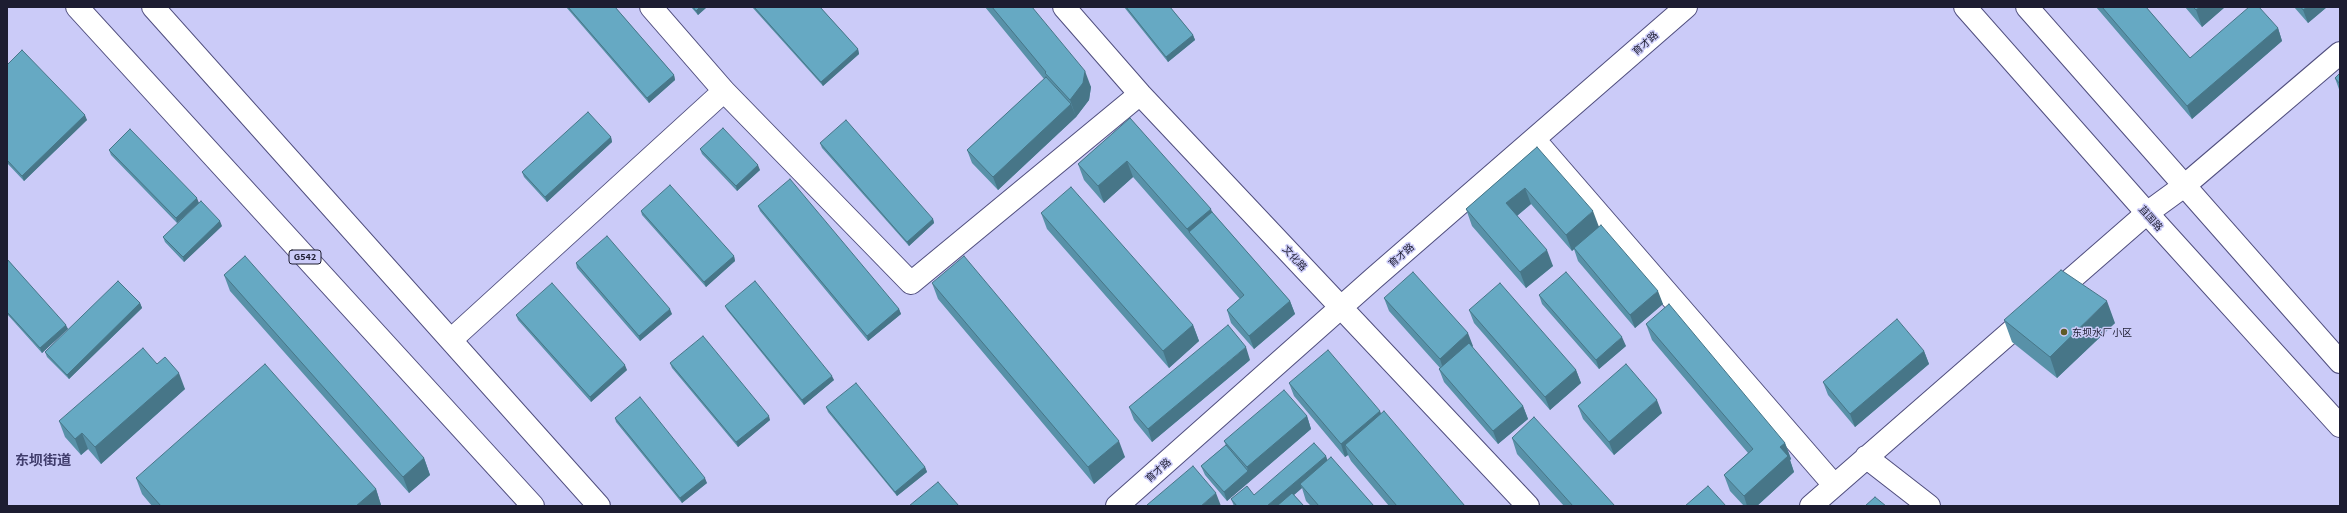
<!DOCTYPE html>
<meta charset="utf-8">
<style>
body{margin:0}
#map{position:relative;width:2347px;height:513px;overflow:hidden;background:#cbcbf8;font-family:Georgia,serif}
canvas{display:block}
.frame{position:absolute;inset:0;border:8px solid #1d1d31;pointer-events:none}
</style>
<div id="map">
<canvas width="2347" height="513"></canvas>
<div class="frame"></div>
</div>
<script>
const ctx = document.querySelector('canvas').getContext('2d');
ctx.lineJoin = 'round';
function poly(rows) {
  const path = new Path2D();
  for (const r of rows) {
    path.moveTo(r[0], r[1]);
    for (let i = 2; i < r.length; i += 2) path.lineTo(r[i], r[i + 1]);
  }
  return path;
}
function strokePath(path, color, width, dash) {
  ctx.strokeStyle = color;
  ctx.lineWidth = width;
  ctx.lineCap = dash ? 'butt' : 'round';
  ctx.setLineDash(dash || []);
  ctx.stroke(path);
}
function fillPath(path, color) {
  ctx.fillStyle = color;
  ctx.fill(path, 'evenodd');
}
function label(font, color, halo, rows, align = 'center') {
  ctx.font = font + ' Georgia,"Noto Sans SC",serif';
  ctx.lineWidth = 3;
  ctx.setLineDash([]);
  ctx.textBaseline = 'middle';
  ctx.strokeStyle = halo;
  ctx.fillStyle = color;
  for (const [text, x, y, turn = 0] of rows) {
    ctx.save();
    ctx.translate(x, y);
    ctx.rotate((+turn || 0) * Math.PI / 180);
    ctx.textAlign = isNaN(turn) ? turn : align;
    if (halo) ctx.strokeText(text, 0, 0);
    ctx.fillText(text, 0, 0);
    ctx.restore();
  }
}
const minor = poly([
 [651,7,724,91,911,283,1140,94],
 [1064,7,1140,94,1528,506],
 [1534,139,1834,485],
 [452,339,724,91],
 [1866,457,1929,506],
 [1117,506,1374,278,1686,7],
 [1811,506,2147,213,2184,186,2340,53]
]);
const major = poly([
 [1965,7,2147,213,2340,426],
 [2027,7,2340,362]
]);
const highway = poly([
 [77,7,533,506],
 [153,7,599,506]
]);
const wall = poly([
 [566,7,615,7,674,75,675,80,649,103],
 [691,7,707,7,698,15],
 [752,7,820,7,858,49,859,54,823,86],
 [985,7,1032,7,1091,87,1089,100,1076,117,998,190,972,163,967,150,1044,79],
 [1124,7,1170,7,1193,35,1195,40,1168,62],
 [2096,7,2146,7,2190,58,2278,28,2282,41,2192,119],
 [2185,7,2225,7,2202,27],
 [2294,7,2327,7,2308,23],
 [7,65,87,120,24,181,7,163],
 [2340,73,2340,92,2335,78],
 [1130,118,1212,212,1290,301,1295,314,1254,349,1231,323,1227,310,1240,299,1133,177,1104,203,1084,180,1078,164],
 [611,137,612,142,547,202,524,177,522,172],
 [820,143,933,219,934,223,909,246,822,148],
 [1537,147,1599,227,1663,304,1635,328,1578,261,1574,249,1572,251,1531,204,1517,216,1553,266,1526,288,1472,226,1466,209],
 [700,149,760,170,737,191,702,154],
 [109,150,199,203,177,223,111,155],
 [758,206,899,309,901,314,868,341,760,211],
 [641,211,734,256,735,261,706,287,642,215],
 [1041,213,1193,325,1199,341,1169,368,1047,229],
 [222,226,184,262,165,242,163,237],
 [7,259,68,329,42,353,7,314],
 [576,263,672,314,640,341,577,268],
 [224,275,424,458,430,475,409,493,230,291],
 [932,283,1125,457,1094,484,938,299],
 [1539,295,1626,346,1599,369,1542,304],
 [1384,298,1473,346,1472,347,1523,406,1528,419,1498,444,1444,382,1439,369,1440,368,1389,311],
 [140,303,142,308,69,379,47,357,45,352],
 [725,306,834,380,804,405,727,310],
 [1469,310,1576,370,1581,383,1550,410,1474,323],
 [516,315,627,370,591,402,518,320],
 [2004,320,2115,323,2057,378,2012,342],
 [1646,324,1785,443,1791,459,1790,460,1794,472,1757,506,1744,506,1730,491,1724,475,1748,453,1652,340],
 [1924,351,1929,364,1855,427,1828,395,1823,382],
 [1250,360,1152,442,1134,420,1129,407],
 [670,363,770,420,738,447,672,368],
 [157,364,185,389,101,464,88,449,81,455,65,437,59,421],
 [1289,383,1380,411,1381,414,1465,506,1389,506,1351,461,1348,455,1345,457,1294,396],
 [1578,406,1662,413,1614,455,1583,419],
 [826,407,925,467,927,472,897,496,828,412],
 [1307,416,1311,429,1227,501,1205,475,1201,466,1226,445,1224,441],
 [615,418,707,483,682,503,616,422],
 [1512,438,1615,506,1564,506,1517,454],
 [1326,456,1327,461,1374,506,1311,506,1306,501,1302,488,1294,495,1304,506,1234,506,1231,499,1254,495],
 [136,478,376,489,381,505,381,506,152,506,142,494]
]);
const shadedWall = poly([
 [700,7,707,7,698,15,696,11],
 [2200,7,2225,7,2202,27,2196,10],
 [2307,7,2327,7,2308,23,2303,10],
 [2278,28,2282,41,2192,119,2187,106],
 [1193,35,1195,40,1168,62,1166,57],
 [858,49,859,54,823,86,821,82],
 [1085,71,1091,87,1089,100,1076,117,1070,100],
 [674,75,675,80,649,103,647,98],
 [1071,104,1076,117,998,190,993,177],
 [85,115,87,120,24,181,22,176],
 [611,137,612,142,547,202,545,197],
 [1127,161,1133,177,1104,203,1098,186],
 [758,165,760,170,737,191,736,186],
 [1525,188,1531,204,1512,220,1506,203],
 [197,198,199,203,177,223,176,218],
 [1211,209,1217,225,1189,232,1187,229],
 [1593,211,1599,227,1572,251,1566,235],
 [933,219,934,223,909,246,907,242],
 [220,221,222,226,184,262,183,257],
 [1547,250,1553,266,1526,288,1520,272],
 [734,256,735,261,706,287,704,282],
 [1658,291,1663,304,1635,328,1630,315],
 [1290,301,1295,314,1254,349,1249,336],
 [2107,301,2115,323,2057,378,2050,357],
 [140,303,142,308,69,379,67,375],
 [670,309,672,314,640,341,639,336],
 [899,309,901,314,868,341,867,336],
 [66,325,68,329,42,353,40,348],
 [1193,325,1199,341,1169,368,1163,351],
 [1468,333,1473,346,1444,372,1440,359],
 [1622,337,1626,346,1599,369,1596,360],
 [1246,347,1250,360,1152,442,1148,429],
 [1924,351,1929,364,1855,427,1850,414],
 [625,365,627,370,591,402,590,397],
 [1576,370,1581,383,1550,410,1545,397],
 [179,373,185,389,101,464,95,447],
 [832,376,834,380,804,405,802,400],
 [1657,400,1662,413,1614,455,1609,442],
 [1523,406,1528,419,1498,444,1493,431],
 [1380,411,1384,424,1345,445,1348,455,1345,457,1341,444],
 [769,416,770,420,738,447,736,442],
 [1307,416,1311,429,1227,501,1224,492,1248,471,1247,467],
 [82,433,88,449,81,455,75,439],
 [1119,441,1125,457,1094,484,1088,467],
 [1785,443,1791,459,1790,460,1794,472,1757,506,1747,506,1744,496,1780,447],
 [1326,456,1329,465,1300,484,1302,488,1281,506,1267,506],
 [424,458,430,475,409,493,403,477],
 [925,467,927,472,897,496,895,492],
 [705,478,707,483,682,503,680,498],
 [376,489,381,505,381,506,356,506],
 [1216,493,1221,506,1201,506]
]);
const building = poly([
 [568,7,615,7,674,75,647,98,568,7],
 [693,7,700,7,696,11,693,7],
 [754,7,820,7,858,49,821,82,754,7],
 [992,7,1032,7,1085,71,1083,83,1070,100,1045,73,1046,72,992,7],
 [1126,7,1170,7,1193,35,1166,57,1126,7],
 [2102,7,2146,7,2190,58,2249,7,2259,7,2278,28,2187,106,2102,7],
 [2193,7,2200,7,2196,10,2193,7],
 [2301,7,2307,7,2303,10,2301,7],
 [22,50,85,115,22,176,7,160,7,65,22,50],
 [2340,73,2340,84,2335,78,2340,73],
 [1046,77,1071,104,993,177,967,150,1046,77],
 [588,112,611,137,545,197,522,172,588,112],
 [1130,118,1211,209,1187,229,1127,161,1098,186,1078,164,1130,118],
 [846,120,933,219,907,242,820,143,846,120],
 [723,128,758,165,736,186,700,149,723,128],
 [130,129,197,198,176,218,109,150,130,129],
 [1537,147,1593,211,1566,235,1525,188,1506,203,1547,250,1520,272,1466,209,1537,147],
 [790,179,899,309,867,336,758,206,790,179],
 [670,185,734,256,704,282,641,211,670,185],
 [1071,187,1193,325,1163,351,1041,213,1071,187],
 [201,201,220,221,183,257,163,237,201,201],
 [1212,212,1290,301,1249,336,1227,310,1244,295,1189,232,1212,212],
 [1601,225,1658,291,1630,315,1574,248,1601,225],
 [607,236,670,309,639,336,576,263,607,236],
 [245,256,424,458,403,477,224,275,245,256],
 [964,256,1119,441,1088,467,932,283,964,256],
 [7,259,66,325,40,348,7,312,7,259],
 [2061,270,2107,301,2050,357,2004,320,2061,270],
 [1413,272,1468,333,1440,359,1384,298,1413,272],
 [1566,272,1622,337,1596,360,1539,295,1566,272],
 [118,281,140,303,67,375,45,352,118,281],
 [755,281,832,376,802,400,725,306,755,281],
 [552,283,625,365,590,397,516,315,552,283],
 [1500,283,1576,370,1545,397,1469,310,1500,283],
 [1669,304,1785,443,1780,447,1788,456,1744,496,1724,475,1753,449,1646,324,1669,304],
 [1897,319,1924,351,1850,414,1823,382,1897,319],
 [1228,325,1246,347,1148,429,1129,407,1228,325],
 [703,336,769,416,736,442,670,363,703,336],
 [1469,343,1523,406,1493,431,1439,369,1469,343],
 [143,348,157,364,165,357,179,373,95,447,82,433,75,439,59,421,143,348],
 [1328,350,1380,411,1341,444,1289,383,1328,350],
 [265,364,376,489,356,506,161,506,136,478,265,364],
 [1626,364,1657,400,1609,442,1578,406,1626,364],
 [856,383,925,467,895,492,826,407,856,383],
 [1284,390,1307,416,1247,467,1224,441,1284,390],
 [640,397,705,478,680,498,615,418,640,397],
 [1384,411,1465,506,1397,506,1345,445,1384,411],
 [1534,417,1615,506,1573,506,1512,438,1534,417],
 [1314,443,1326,456,1267,506,1237,506,1231,499,1247,486,1254,495,1314,443],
 [1226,445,1248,471,1224,492,1201,466,1226,445],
 [1331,457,1374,506,1319,506,1300,484,1331,457],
 [1193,466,1216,493,1201,506,1148,506,1147,505,1193,466],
 [938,482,959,506,909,506,938,482],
 [1708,486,1726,506,1685,506,1708,486],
 [1292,493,1304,506,1277,506,1292,493],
 [1875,497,1886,506,1865,506,1875,497]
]);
const markers = [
 [2064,332,4,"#5f5b27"]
];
const shields = [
 [305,257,32]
];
const shieldNames = [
 ["G542",305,257]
];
const streetNames = [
 ["育才路",1645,43,-41],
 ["苴国路",2151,218,48],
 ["育才路",1401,255,-41],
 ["文化路",1295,258,47],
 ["育才路",1158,470,-42]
];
const poiNames = [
 ["东坝水厂小区",2072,332]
];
const districtNames = [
 ["东坝街道",43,460]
];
strokePath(minor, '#504e7e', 24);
strokePath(major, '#504e7e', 24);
strokePath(highway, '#504e7e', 24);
strokePath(minor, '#fff', 22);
strokePath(major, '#fff', 22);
strokePath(highway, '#fff', 22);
fillPath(wall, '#5891a8');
fillPath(shadedWall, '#477688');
fillPath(building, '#66a9c3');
strokePath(building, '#477688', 1);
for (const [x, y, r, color] of markers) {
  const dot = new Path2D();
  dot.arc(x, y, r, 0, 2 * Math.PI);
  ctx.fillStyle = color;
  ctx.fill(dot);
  strokePath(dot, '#cbcbf8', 1.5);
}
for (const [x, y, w] of shields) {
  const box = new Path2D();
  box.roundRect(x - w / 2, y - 7, w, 14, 3);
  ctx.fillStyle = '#cbcbf8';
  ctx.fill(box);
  strokePath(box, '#1d1d31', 1);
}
label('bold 9px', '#1d1d31', null, shieldNames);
label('10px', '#1d1d31', '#cbcbf8', streetNames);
label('10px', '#1d1d31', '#cbcbf8', poiNames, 'left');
label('bold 14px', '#403d6c', '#cbcbf8', districtNames);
</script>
